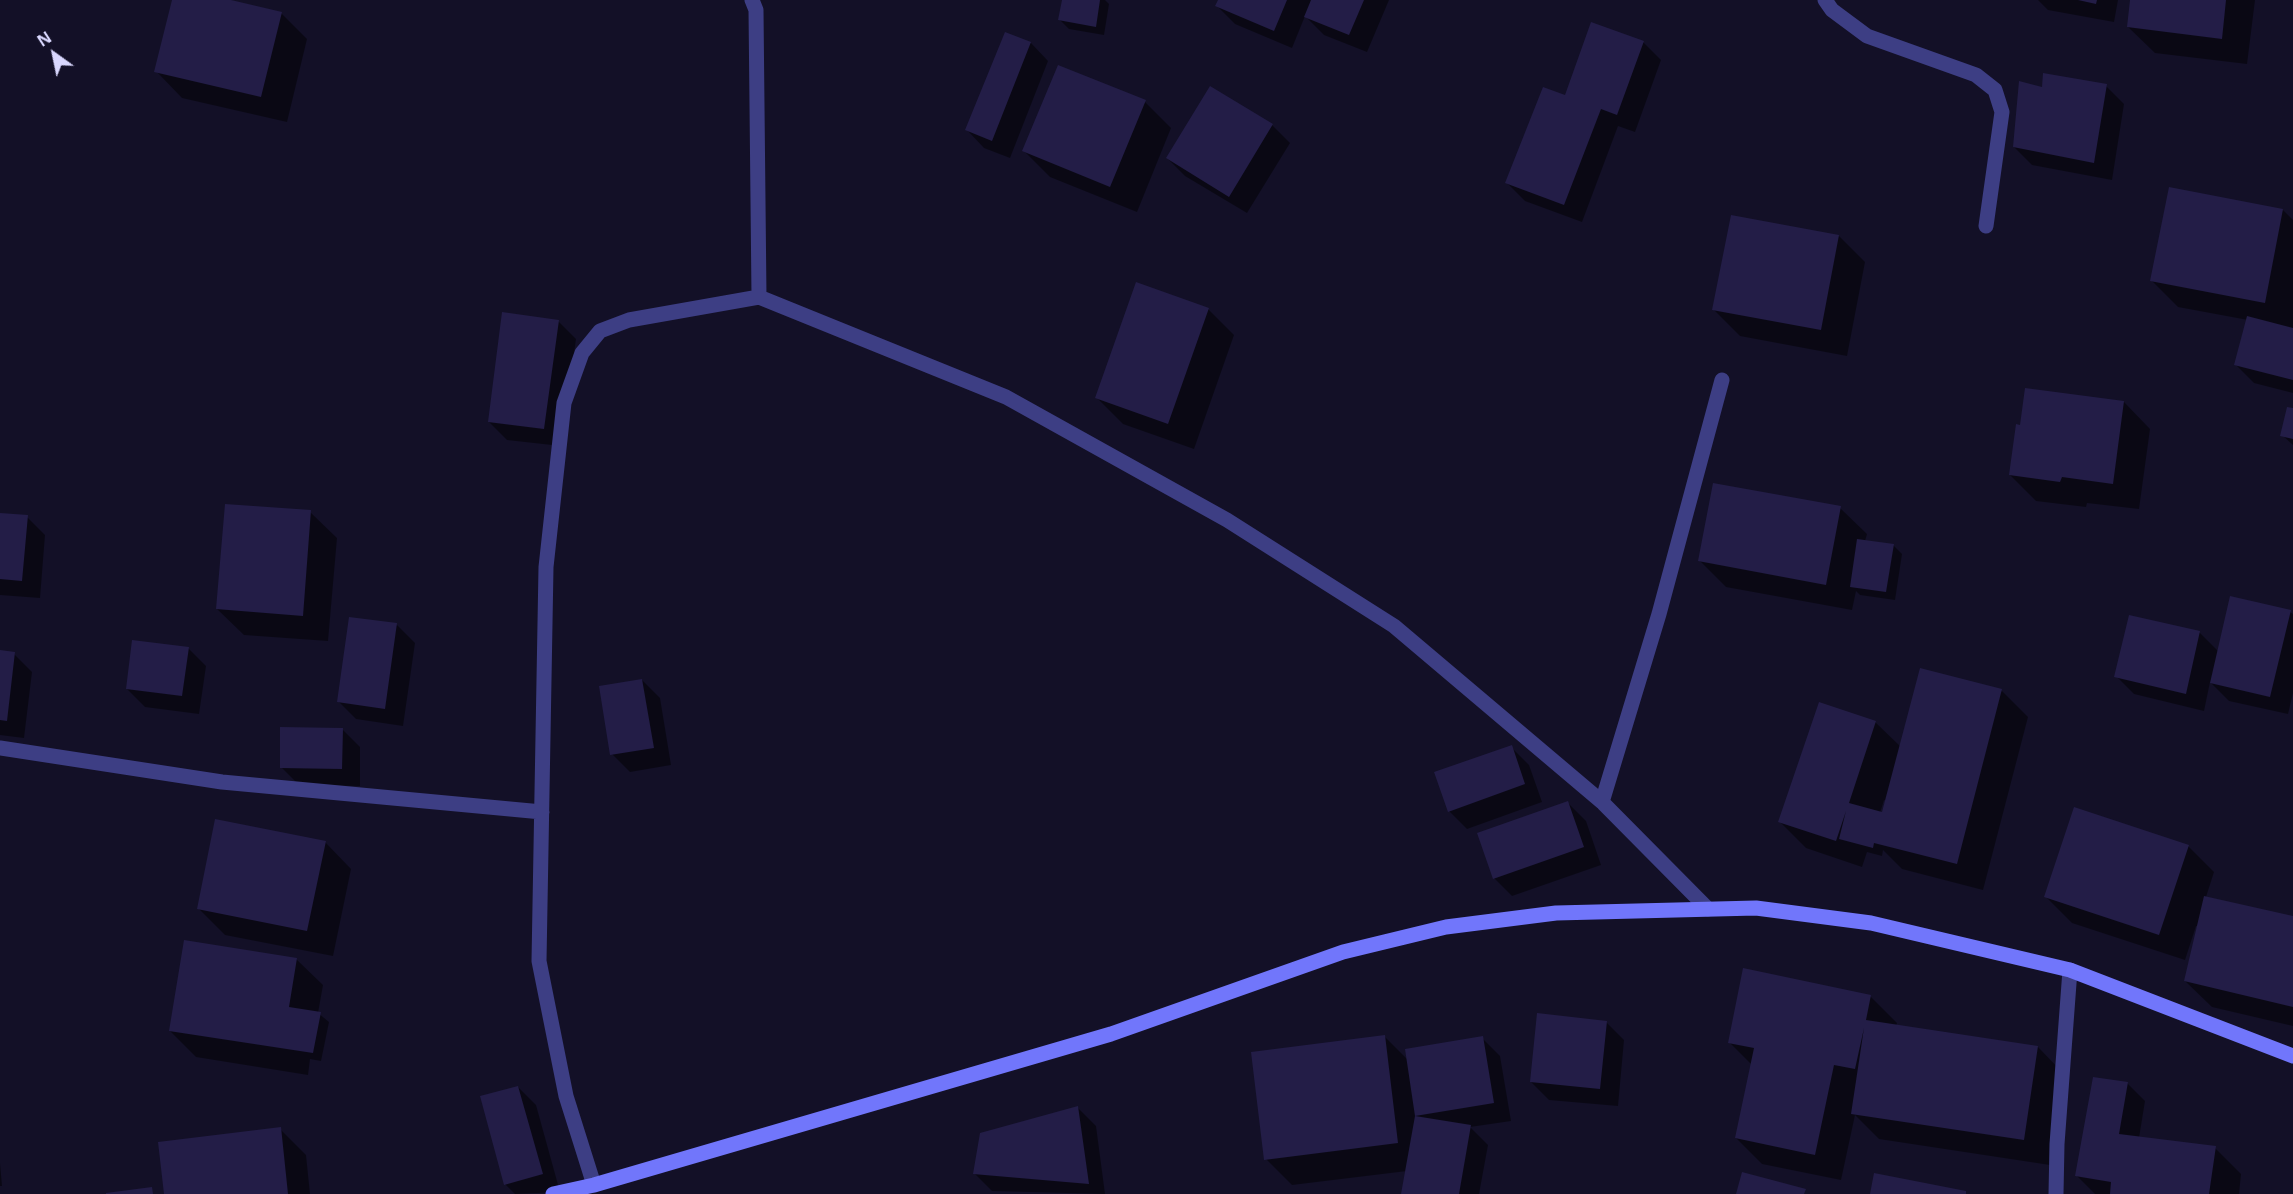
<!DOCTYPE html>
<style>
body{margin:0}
#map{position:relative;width:2293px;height:1194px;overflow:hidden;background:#131027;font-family:"Noto Sans",sans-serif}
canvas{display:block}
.north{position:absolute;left:24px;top:24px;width:60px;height:60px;-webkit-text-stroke:4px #131027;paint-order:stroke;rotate:327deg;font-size:16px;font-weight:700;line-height:24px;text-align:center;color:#d9d7fe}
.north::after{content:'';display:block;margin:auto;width:21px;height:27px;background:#d9d7fe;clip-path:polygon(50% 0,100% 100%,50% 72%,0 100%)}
</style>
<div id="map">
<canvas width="2293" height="1194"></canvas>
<div class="north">N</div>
</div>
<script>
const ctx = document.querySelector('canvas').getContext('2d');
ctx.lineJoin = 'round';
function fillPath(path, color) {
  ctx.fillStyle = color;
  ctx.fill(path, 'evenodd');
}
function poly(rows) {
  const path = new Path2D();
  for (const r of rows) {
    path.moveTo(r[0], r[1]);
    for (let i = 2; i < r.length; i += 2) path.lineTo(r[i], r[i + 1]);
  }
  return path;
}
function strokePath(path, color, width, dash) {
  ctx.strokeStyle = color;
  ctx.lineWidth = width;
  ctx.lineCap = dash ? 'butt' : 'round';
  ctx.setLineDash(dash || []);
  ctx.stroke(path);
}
const shadow = poly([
 [174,0,225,0,281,13,307,39,287,122,182,98,156,71],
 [1064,0,1105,0,1109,4,1104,35,1069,29,1060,20],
 [1219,0,1389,0,1367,52,1324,35,1305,16,1292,48,1235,24,1217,6],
 [2038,0,2118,0,2114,22,2048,10],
 [2132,0,2255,0,2247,64,2155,53,2128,27],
 [1006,34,1031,43,1048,61,1010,158,984,148,967,130],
 [1643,42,1661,60,1635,132,1618,126,1582,222,1525,201,1507,183,1565,97],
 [2106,86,2124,104,2112,180,2032,165,2014,147],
 [1145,102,1171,128,1137,212,1050,177,1024,151],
 [1272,125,1290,143,1247,213,1185,176,1167,158],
 [2283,210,2293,220,2293,393,2254,383,2236,365,2248,320,2178,307,2152,281],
 [1839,236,1865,262,1847,356,1740,336,1714,310],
 [1208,309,1234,335,1194,449,1123,424,1097,398],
 [558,321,576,339,561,446,507,440,489,422],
 [2124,402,2150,429,2139,509,2087,503,2086,507,2036,501,2010,475],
 [2293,410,2293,445,2282,435],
 [1840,508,1867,534,1865,541,1893,545,1902,554,1895,600,1860,595,1856,591,1852,610,1726,587,1700,561],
 [310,512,337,538,328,641,244,635,217,609],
 [0,515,27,517,45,535,40,598,0,595],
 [2290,612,2293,614,2293,693,2288,714,2229,701,2210,682,2204,711,2134,694,2116,676,2130,617,2200,633,2219,652],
 [397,625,415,643,403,726,356,719,338,701],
 [188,648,206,666,199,714,145,707,127,689],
 [0,652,14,654,32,672,24,738,0,735],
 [642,680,660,698,671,765,630,772,612,754],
 [2002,691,2028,717,1983,890,1902,869,1883,850,1882,856,1867,852,1862,867,1806,848,1780,822,1875,722,1901,747],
 [1884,800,1887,801,1883,814,1880,813],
 [342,729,360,747,360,786,299,785,281,767],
 [1511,747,1529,765,1542,802,1467,829,1449,811],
 [1568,803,1586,821,1601,865,1512,896,1494,878],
 [325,842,351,869,333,956,225,935,199,909],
 [2188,846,2214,872,2206,897,2293,917,2293,1026,2212,1007,2185,981,2199,926,2196,926,2185,960,2072,923,2046,897],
 [296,959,323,985,318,1013,329,1022,321,1061,310,1059,308,1075,196,1057,170,1031],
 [1871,997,1897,1023,1896,1026,2038,1047,2064,1074,2050,1165,1879,1139,1855,1115,1841,1180,1762,1164,1736,1138,1752,1065,1729,1042],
 [1606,1022,1624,1040,1618,1106,1549,1100,1531,1082],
 [1384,1036,1408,1060,1482,1038,1500,1056,1511,1121,1470,1127,1488,1145,1479,1194,1403,1194,1407,1171,1292,1185,1266,1159],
 [2127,1083,2145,1101,2139,1138,2215,1148,2241,1174,2239,1194,2095,1194,2077,1176],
 [518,1087,536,1105,560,1192,515,1194,505,1184],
 [1078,1108,1096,1126,1105,1194,992,1191,974,1173],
 [280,1129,306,1155,310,1194,166,1194],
 [0,1163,2,1186,0,1186]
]);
const building = poly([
 [172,0,231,0,282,12,261,97,154,72],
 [1062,0,1100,0,1096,27,1058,20],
 [1218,0,1287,0,1274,31,1215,6],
 [1311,0,1364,0,1349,35,1304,17],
 [2078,0,2097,0,2096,4],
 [2130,0,2226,0,2222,39,2127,27],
 [1591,22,1644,41,1617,115,1601,109,1564,205,1505,183,1543,87,1565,95],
 [1005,32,1031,42,992,141,965,130],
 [1058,65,1146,100,1110,187,1022,151],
 [2043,73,2107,84,2094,163,2013,147,2019,81,2042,87],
 [1210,86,1273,124,1229,197,1166,158],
 [2169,187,2283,209,2265,303,2150,281],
 [1731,215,1839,235,1821,330,1712,310],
 [1136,282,1209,308,1168,424,1095,398],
 [502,312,559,320,544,429,488,422],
 [2247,316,2293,328,2293,380,2234,365],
 [2025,388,2124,401,2113,484,2062,477,2060,482,2009,475,2016,424,2020,425],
 [2287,407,2293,408,2293,439,2280,436],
 [1713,483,1841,506,1826,585,1698,561],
 [225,504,311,510,303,616,216,609],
 [0,513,28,515,22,581,0,579],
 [1857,539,1894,544,1886,592,1850,587],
 [2230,596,2291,610,2270,697,2210,683],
 [2129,615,2200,631,2186,694,2114,677],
 [349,617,397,623,385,709,337,702],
 [132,640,189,647,182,696,126,689],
 [0,650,15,652,7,721,0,720],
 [1920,668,2002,689,1957,864,1874,843,1873,848,1839,839,1846,811,1836,841,1778,822,1819,702,1876,721,1849,803,1882,812],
 [642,679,654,748,610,755,599,686],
 [280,727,343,728,342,769,280,768],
 [1512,745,1525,784,1448,812,1434,772],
 [1568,801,1584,847,1493,879,1477,833],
 [2074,807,2189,845,2159,935,2044,897],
 [215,819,326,841,307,931,197,909],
 [2204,896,2293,916,2293,1007,2184,981],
 [184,940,297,958,289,1007,321,1012,313,1053,169,1031],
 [1743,968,1871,995,1866,1020,2038,1046,2024,1140,1851,1114,1864,1028,1855,1069,1834,1065,1815,1155,1735,1138,1754,1048,1728,1043],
 [1537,1013,1607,1021,1600,1089,1530,1082],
 [1385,1035,1398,1143,1264,1160,1251,1052],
 [1483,1036,1494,1103,1415,1116,1471,1125,1459,1194,1401,1194,1415,1116,1405,1049],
 [2093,1077,2128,1082,2119,1134,2216,1146,2209,1194,2110,1194,2111,1182,2075,1176],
 [518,1086,543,1174,504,1185,480,1096],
 [1078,1106,1089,1184,973,1174,980,1133],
 [281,1127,288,1194,164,1194,158,1142],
 [1742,1172,1806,1189,1804,1194,1736,1194],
 [1874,1173,1966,1191,1966,1194,1870,1194],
 [152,1187,153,1194,106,1194,106,1193]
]);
const street = poly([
 [1825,0,1832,10,1867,36,1976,75,1995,90,2002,112,1986,226],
 [759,297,1006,397,1227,520,1394,626,1602,802,1708,909],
 [0,748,222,782,542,812],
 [1602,802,1659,614,1722,380],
 [594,1185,566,1096,539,961,546,567,564,403,582,353,600,331,629,320,759,297,756,10,752,0],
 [2056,1194,2057,1144,2070,970]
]);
const secondary = poly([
 [553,1194,594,1185,1111,1034,1343,952,1446,927,1556,913,1756,908,1871,923,2070,970,2293,1056]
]);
fillPath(shadow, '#0007');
fillPath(building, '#231d47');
strokePath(street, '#3d3e84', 15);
strokePath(secondary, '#7176fb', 15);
</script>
